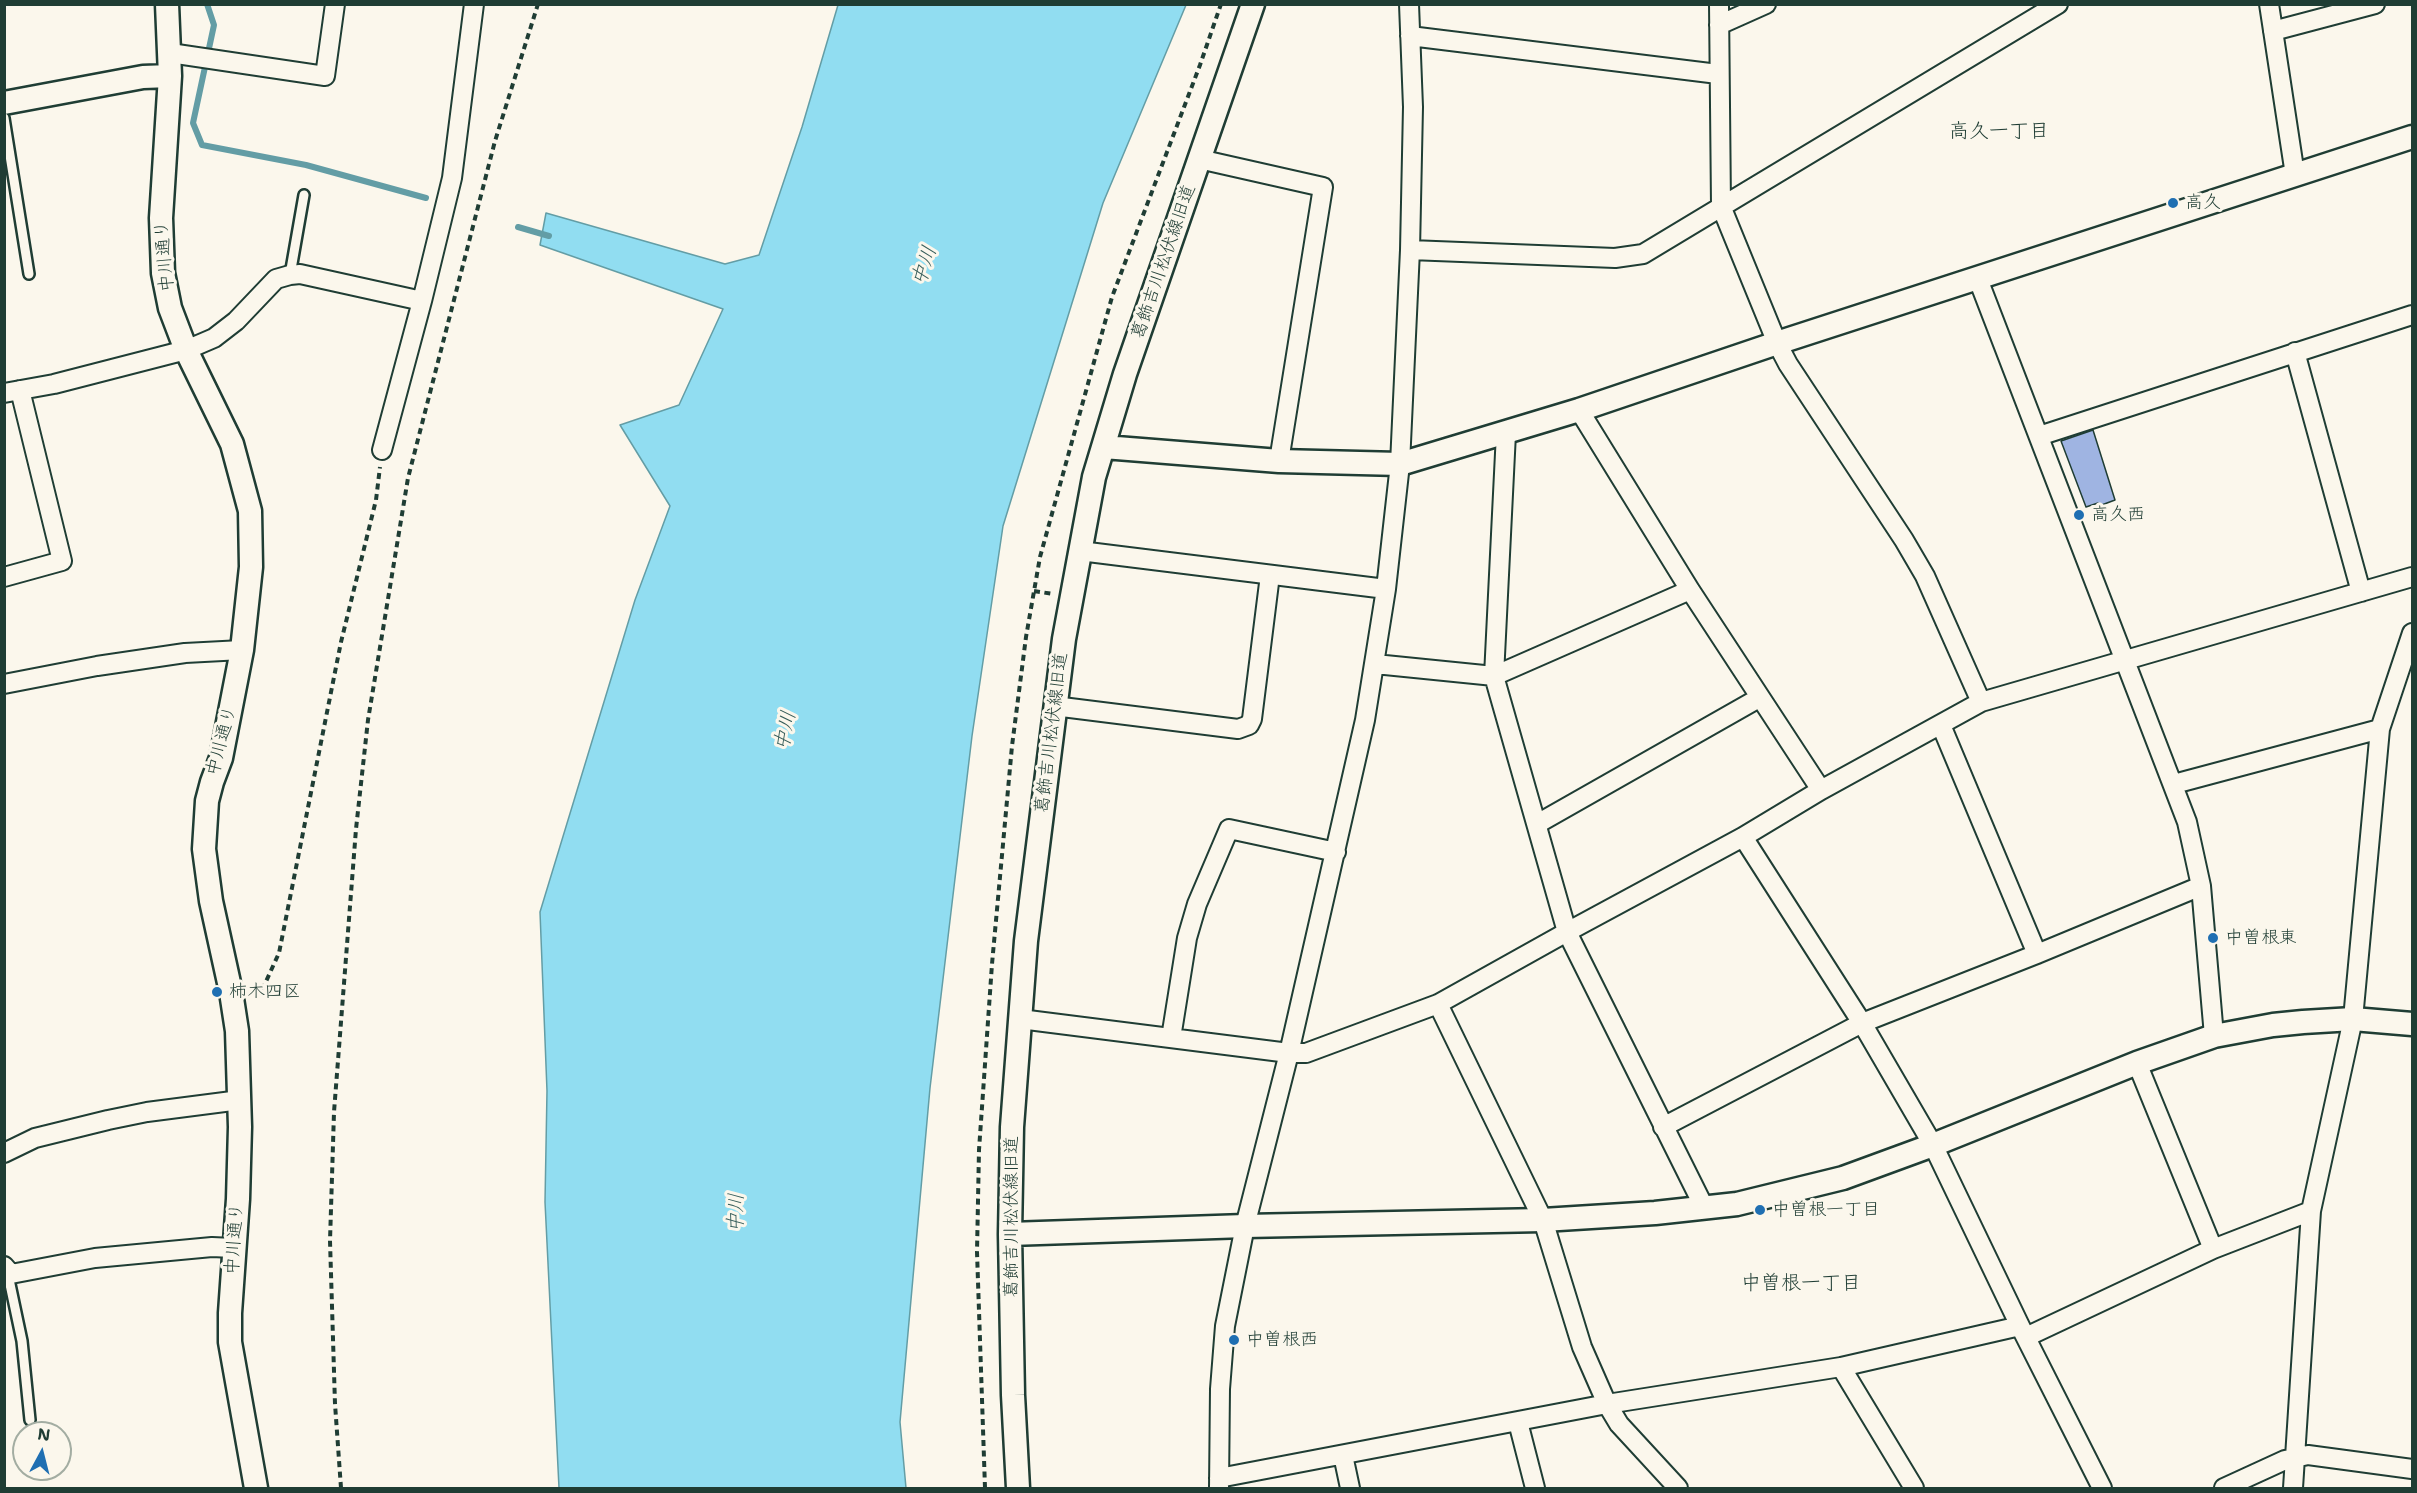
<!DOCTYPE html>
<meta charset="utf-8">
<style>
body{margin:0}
#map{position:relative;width:2417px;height:1493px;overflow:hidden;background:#fbf7ec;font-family:"Shantell Sans",sans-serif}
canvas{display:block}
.frame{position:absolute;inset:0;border:6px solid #1f3d34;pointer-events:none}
.north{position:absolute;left:12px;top:1421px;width:60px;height:60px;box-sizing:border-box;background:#fbf7ec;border:2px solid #a3ada2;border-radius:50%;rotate:7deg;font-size:16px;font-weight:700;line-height:24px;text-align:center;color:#1f3d34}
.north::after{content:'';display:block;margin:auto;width:21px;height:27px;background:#1f6fb2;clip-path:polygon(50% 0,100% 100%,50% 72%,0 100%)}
</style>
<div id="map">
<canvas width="2417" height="1493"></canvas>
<div class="frame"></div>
<div class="north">N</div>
</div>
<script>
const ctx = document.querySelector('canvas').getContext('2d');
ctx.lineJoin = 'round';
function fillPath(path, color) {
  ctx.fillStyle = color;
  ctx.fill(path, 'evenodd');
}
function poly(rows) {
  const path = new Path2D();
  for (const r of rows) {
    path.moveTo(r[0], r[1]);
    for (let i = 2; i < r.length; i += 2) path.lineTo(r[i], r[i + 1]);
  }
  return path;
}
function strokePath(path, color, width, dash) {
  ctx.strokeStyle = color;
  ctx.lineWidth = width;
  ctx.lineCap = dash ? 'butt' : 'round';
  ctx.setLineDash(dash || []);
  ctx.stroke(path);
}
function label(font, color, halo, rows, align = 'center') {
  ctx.font = font + ' "Shantell Sans","Klee One",sans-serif';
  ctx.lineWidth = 6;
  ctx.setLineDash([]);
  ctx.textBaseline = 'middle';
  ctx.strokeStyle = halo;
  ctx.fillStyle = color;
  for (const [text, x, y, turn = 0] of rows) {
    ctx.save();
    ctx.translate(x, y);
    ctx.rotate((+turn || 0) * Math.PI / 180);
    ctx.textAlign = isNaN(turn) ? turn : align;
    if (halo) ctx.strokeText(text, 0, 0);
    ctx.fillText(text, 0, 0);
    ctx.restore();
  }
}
const water = poly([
 [838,5,1186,5,1103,203,1003,526,972,736,930,1088,900,1422,906,1488,559,1488,545,1202,547,1091,540,912,635,600,670,506,620,425,679,405,723,309,540,245,546,213,725,264,759,255,802,127,838,5]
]);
const stream = poly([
 [207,4,214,25,193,123,202,145,306,165,426,198],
 [518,227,549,236]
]);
const building = poly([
 [2093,430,2115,500,2099,506,2098,503,2086,507,2061,441,2093,430]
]);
const path = poly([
 [1034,591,1053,594],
 [252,994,263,988,279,953,341,642,376,500,380,467],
 [341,1488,335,1404,330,1241,334,1112,356,829,368,720,408,478,495,141,538,4],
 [985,1488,977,1252,979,1150,992,964,1012,746,1026,637,1040,557,1112,297,1200,65,1221,4]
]);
const service = poly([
 [4,118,29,274],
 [290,275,304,195],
 [7,1270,22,1341,30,1420]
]);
const minor = poly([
 [1719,4,1721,206,1777,343,1788,364,1904,540,1925,576,1981,702],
 [2269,4,2295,175],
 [1719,25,1766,4],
 [2273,31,2375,4],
 [1410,36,1718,74],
 [170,53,325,76,335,4],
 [1199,159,1323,187,1279,461],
 [1410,250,1615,258,1643,254,2058,4],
 [1978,279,2187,822,2201,886,2214,1036],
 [2295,352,2361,592],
 [4,393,54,384,186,350,214,338,236,321,276,279,290,275,300,274,422,301,452,178,474,4],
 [1579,410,1690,590,1821,790],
 [1506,433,1494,676,1567,932,1705,1209],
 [2039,436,2412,315],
 [382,450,422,301],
 [1080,551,1386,589],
 [4,577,62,561,20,390],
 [1375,664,1494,676,1690,590],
 [4,684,97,666,185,653,242,650],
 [1054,706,1238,729,1249,725,1252,719,1270,575],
 [1941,725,2037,954],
 [2174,784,2380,729],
 [1537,824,1759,698],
 [1743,837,1862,1023,1933,1145,2020,1326,2102,1488],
 [1438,1004,1543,1220,1582,1347,1607,1404,1619,1424,1678,1488],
 [1020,1019,1289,1053,1306,1053,1438,1004,1567,932,1743,837,1821,790,1981,702,2412,577],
 [1171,1038,1187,938,1197,904,1229,829,1336,852],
 [2137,1063,2213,1249],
 [1663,1127,1862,1023,2037,954,2201,886],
 [4,1153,35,1138,108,1120,147,1112,240,1100],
 [4,1266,11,1274,95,1258,212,1247,233,1248],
 [2026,1337,2213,1249,2311,1211],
 [1841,1367,1914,1488],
 [1518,1422,1535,1488],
 [1343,1455,1350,1488],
 [1219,1478,1607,1404,1841,1367,2020,1326],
 [1219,1488,1220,1389,1225,1326,1245,1226,1289,1053,1365,720,1386,589,1400,464,1410,250,1413,107,1409,4],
 [2224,1488,2285,1460,2308,1455,2412,1469],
 [2293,1488,2311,1211,2353,1019,2380,729,2412,633]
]);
const tertiary = poly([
 [167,4,170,76,161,218,163,273,170,308,186,350,232,444,250,511,251,567,242,650,221,758,212,782,207,801,204,849,211,901,231,992,237,1031,240,1127,238,1199,230,1313,230,1342,256,1488],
 [4,103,143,77,170,76],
 [1104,447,1279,461,1400,464,1579,410,1777,343,2412,137],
 [1010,1234,1245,1226,1543,1220,1655,1213,1737,1204,1843,1178,1933,1145,2137,1063,2214,1036,2273,1025,2303,1022,2353,1019,2412,1024],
 [1018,1488,1013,1395,1010,1234,1012,1127,1026,941,1064,639,1094,477,1125,374,1253,4]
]);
const markers = [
 [2173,203,6,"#1f6fb2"],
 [2079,515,6,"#1f6fb2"],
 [2213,938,6,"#1f6fb2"],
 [217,992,6,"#1f6fb2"],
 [1760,1210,6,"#1f6fb2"],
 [1234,1340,6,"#1f6fb2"]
];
const poiNames = [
 ["高久",2185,203],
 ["高久西",2091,515],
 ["中曽根東",2225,938],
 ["柿木四区",229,992],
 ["中曽根一丁目",1772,1210],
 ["中曽根西",1246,1340]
];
const streetNames = [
 ["中川通り",165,256,-95],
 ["葛飾吉川松伏線旧道",1164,262,-71],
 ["葛飾吉川松伏線旧道",1052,733,-83],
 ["中川通り",222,741,-75],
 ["葛飾吉川松伏線旧道",1012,1217,-90],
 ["中川通り",235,1239,-86]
];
const neighbourhoodNames = [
 ["高久一丁目",1999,132],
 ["中曽根一丁目",1801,1284]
];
const waterNames = [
 ["中川",925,266,-72],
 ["中川",786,731,-78],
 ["中川",737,1213,-89]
];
fillPath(water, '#91ddf1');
strokePath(water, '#639da5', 1.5);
strokePath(stream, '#639da5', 6);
fillPath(building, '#9fb4e2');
strokePath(building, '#1f3d34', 1.5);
strokePath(service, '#1f3d34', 14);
strokePath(minor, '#1f3d34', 22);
strokePath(tertiary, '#1f3d34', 27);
strokePath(path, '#1f3d34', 4, [6, 4.5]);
strokePath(service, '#fbf7ec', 9);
strokePath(minor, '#fbf7ec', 18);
strokePath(tertiary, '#fbf7ec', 22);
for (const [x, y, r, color] of markers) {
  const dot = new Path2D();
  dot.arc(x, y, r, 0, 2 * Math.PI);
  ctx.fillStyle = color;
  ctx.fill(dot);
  strokePath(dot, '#fbf7ec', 2);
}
label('18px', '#1f3d34', '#fbf7ec', poiNames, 'left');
label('18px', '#1f3d34', '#fbf7ec', streetNames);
label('20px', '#1f3d34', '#fbf7ec', neighbourhoodNames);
label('italic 20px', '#365d5a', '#fbf7ec', waterNames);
</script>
